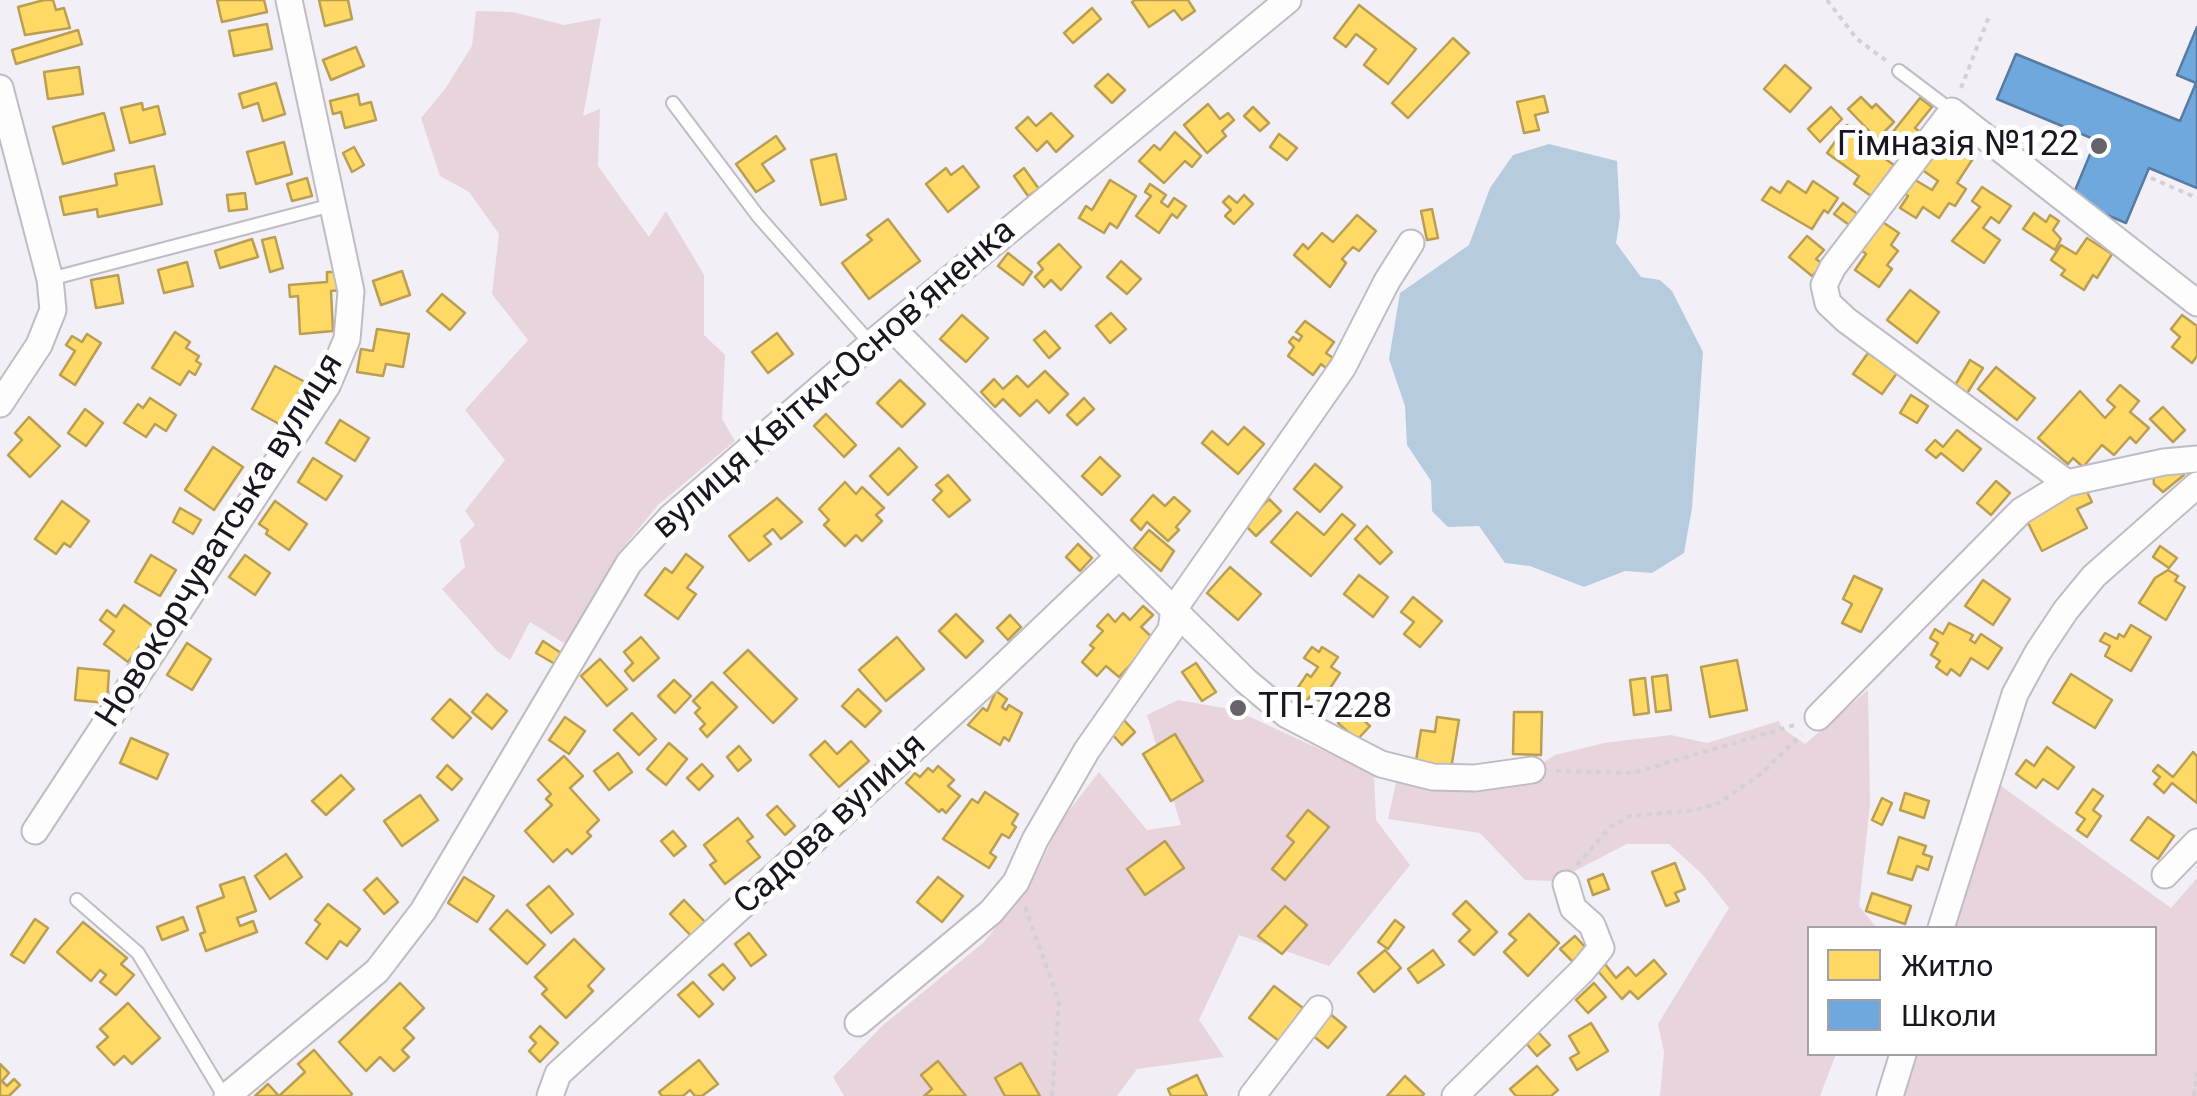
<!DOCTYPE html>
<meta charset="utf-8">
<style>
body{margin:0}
#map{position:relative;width:2197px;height:1096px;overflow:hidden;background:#f2f0f6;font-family:Roboto,sans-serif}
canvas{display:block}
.legend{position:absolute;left:1807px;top:926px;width:350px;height:130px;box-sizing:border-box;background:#fff;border:2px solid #a3a1a6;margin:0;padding:12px 18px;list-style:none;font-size:30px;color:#1a1521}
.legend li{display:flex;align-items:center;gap:20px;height:50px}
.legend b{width:50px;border:2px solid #a3a1a6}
</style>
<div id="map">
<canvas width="2197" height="1096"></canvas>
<ul class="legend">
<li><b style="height:28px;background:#ffd966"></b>Житло</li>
<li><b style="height:28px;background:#6fa8dc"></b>Школи</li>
</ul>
</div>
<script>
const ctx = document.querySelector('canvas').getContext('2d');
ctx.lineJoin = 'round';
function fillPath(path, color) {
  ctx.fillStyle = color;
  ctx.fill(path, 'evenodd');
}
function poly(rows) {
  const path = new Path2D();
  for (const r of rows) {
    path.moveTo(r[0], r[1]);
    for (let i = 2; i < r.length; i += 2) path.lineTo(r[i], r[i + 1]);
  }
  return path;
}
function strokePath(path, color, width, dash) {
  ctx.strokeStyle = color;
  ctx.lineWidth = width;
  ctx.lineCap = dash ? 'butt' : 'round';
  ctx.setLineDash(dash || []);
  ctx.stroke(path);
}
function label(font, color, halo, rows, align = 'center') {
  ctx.font = font + ' Roboto,sans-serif';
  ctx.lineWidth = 10;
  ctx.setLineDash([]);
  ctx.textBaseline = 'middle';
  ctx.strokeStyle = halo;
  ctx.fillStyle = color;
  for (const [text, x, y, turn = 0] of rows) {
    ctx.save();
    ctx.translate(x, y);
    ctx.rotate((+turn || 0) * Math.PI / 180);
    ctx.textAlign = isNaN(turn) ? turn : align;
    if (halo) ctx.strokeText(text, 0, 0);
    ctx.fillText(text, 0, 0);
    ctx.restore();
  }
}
const green = poly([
 [476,11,513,12,564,25,601,18,583,116,600,109,598,166,649,237,666,211,704,275,704,335,725,355,722,419,735,441,658,505,618,554,567,645,530,622,510,660,497,651,442,589,465,567,460,540,475,525,465,511,505,460,465,410,528,340,492,294,499,234,469,192,440,176,421,118,445,89,472,46],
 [1868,690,1870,804,1859,906,1877,928,1810,928,1810,1054,1836,1054,1820,1096,1660,1096,1664,1052,1658,1024,1729,908,1703,875,1669,844,1627,844,1555,881,1525,880,1480,833,1388,819,1399,769,1532,770,1555,755,1604,743,1671,735,1707,743,1779,721,1782,728,1805,744],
 [1178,700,1235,710,1374,774,1376,820,1410,865,1329,966,1239,935,1199,1020,1224,1057,1137,1069,1117,1096,844,1096,833,1077,882,1026,984,942,1031,883,1061,821,1099,772,1147,830,1181,825,1147,715],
 [1997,783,2171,908,2197,878,2197,1096,1903,1096,1916,1054,2154,1054,2154,928,1954,928]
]);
const water = poly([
 [1549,144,1617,161,1620,217,1616,243,1641,277,1660,280,1672,291,1703,352,1692,508,1684,553,1652,573,1625,571,1584,587,1530,566,1505,563,1479,526,1448,527,1432,511,1431,481,1407,445,1405,406,1389,359,1400,293,1469,245,1490,188,1513,155]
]);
const homes = poly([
 [44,0,53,0,56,10,64,8,70,28,25,35,18,7,44,0],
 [217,0,264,0,267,12,222,22,217,0],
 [319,0,348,0,352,19,325,26,319,0],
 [1135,0,1188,0,1195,11,1182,20,1174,10,1149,27,1132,2,1135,0],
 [1359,5,1416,49,1388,84,1364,65,1376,49,1356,34,1346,47,1334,38,1359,5],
 [1092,8,1101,19,1073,43,1064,33,1092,8],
 [267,24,272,49,234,56,229,31,267,24],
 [78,30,82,44,16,64,12,50,78,30],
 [1453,38,1469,53,1408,118,1392,103,1453,38],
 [356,47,364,66,331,80,323,60,356,47],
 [1785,65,1811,88,1790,112,1764,89,1785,65],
 [79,67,83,94,48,99,44,72,79,67],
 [1108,74,1125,90,1112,103,1095,86,1108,74],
 [276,83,285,114,263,121,258,103,243,108,239,94,276,83],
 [358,94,360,105,371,102,376,120,345,128,341,112,333,114,330,101,358,94],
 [1544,96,1548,112,1535,115,1539,130,1524,133,1517,102,1544,96],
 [1861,97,1872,108,1876,104,1894,122,1877,139,1848,109,1861,97],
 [1920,98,1932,107,1915,128,1923,134,1911,148,1892,133,1920,98],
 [142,103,143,110,158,106,165,134,130,143,121,108,142,103],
 [1208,104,1220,119,1228,113,1234,120,1222,131,1226,136,1207,153,1184,125,1208,104],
 [1253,107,1269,123,1260,131,1244,116,1253,107],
 [1831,107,1842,119,1820,142,1808,129,1831,107],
 [104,113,114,150,63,164,53,127,104,113],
 [1051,113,1073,136,1056,152,1047,141,1037,151,1016,128,1028,117,1036,126,1051,113],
 [1847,125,1885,151,1881,156,1894,165,1871,196,1854,184,1859,176,1827,153,1847,125],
 [1175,132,1201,156,1192,167,1185,161,1164,183,1139,161,1154,145,1160,150,1175,132],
 [1279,134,1297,148,1287,160,1270,147,1279,134],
 [776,136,785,149,762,164,774,181,756,192,736,164,776,136],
 [1942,137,1974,157,1957,183,1966,189,1955,206,1949,203,1939,218,1923,207,1916,218,1900,208,1908,196,1903,192,1912,178,1932,190,1938,181,1921,169,1942,137],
 [284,142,292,174,256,184,247,152,284,142],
 [354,147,364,165,352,172,343,153,354,147],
 [836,154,846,199,821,205,811,160,836,154],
 [154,166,162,204,98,217,97,209,64,215,60,197,117,185,115,174,154,166],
 [963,166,979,187,948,212,926,184,946,168,951,175,963,166],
 [1024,168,1039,189,1028,196,1014,176,1024,168],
 [307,178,312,196,292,201,287,184,307,178],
 [1110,180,1136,196,1117,228,1110,223,1104,233,1079,218,1086,206,1092,210,1110,180],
 [1788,181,1806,193,1813,181,1838,198,1828,213,1824,210,1812,229,1762,200,1771,187,1780,193,1788,181],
 [1150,184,1166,195,1161,202,1168,207,1174,198,1186,206,1177,218,1172,214,1159,233,1136,216,1151,196,1145,192,1150,184],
 [1982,187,2011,206,1999,223,1991,217,1983,228,2000,240,1984,263,1952,241,1980,207,1972,201,1982,187],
 [245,193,247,209,229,211,227,195,245,193],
 [1244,195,1253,204,1234,224,1225,216,1231,210,1223,202,1229,196,1237,203,1244,195],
 [1843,203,1860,216,1852,227,1834,214,1843,203],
 [1432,209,1438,238,1427,240,1421,211,1432,209],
 [2034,213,2046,222,2050,215,2059,221,2053,230,2061,239,2055,250,2023,229,2034,213],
 [1357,215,1376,231,1359,251,1353,247,1342,259,1346,263,1330,287,1294,255,1303,244,1308,249,1322,233,1333,242,1357,215],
 [888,219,920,261,869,299,842,263,872,240,867,235,888,219],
 [1881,221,1899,233,1891,245,1898,251,1887,265,1892,269,1879,287,1855,270,1866,254,1861,250,1881,221],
 [1807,236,1824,250,1816,259,1823,264,1812,276,1789,257,1807,236],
 [275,237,283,268,270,272,262,240,275,237],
 [2087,238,2112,254,2097,278,2093,275,2084,290,2061,275,2065,270,2051,260,2061,245,2076,254,2087,238],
 [252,239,258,257,220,268,215,251,252,239],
 [1059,244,1081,267,1061,290,1051,280,1044,287,1035,277,1043,269,1038,263,1059,244],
 [1008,253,1032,272,1023,285,998,266,1008,253],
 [1121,261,1141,279,1127,294,1107,277,1121,261],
 [187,262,193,286,164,293,158,270,187,262],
 [402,271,410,295,381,305,373,281,402,271],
 [327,272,339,272,341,290,331,291,333,331,300,334,298,296,290,297,289,285,327,282,327,272],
 [118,275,123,303,96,308,91,280,118,275],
 [1910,290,1939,312,1917,343,1887,320,1910,290],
 [442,294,465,313,450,330,427,311,442,294],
 [1111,313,1126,329,1110,343,1096,326,1111,313],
 [962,315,988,338,966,362,940,339,962,315],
 [2182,315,2197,326,2197,356,2192,363,2172,347,2180,337,2171,329,2182,315],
 [1305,321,1334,342,1326,353,1333,358,1326,368,1321,364,1313,375,1288,356,1294,347,1289,342,1293,337,1299,341,1302,336,1296,332,1305,321],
 [377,329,409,334,403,367,386,364,383,376,357,372,361,349,373,351,377,329],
 [1045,331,1060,348,1049,358,1034,340,1045,331],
 [175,332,190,342,186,348,199,356,196,361,201,364,195,375,189,371,180,385,152,368,175,332],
 [777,333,793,354,768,373,752,352,777,333],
 [87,334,101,343,75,385,60,375,75,351,66,345,72,336,82,342,87,334],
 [1868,353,1897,373,1882,394,1853,374,1868,353],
 [1970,360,1983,368,1966,395,1954,387,1970,360],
 [275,366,305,382,281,425,252,409,275,366],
 [1996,367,2035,398,2017,420,1978,389,1996,367],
 [1045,371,1068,394,1049,413,1037,400,1020,416,1003,399,995,407,981,392,994,379,1003,389,1017,376,1028,387,1045,371],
 [900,380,925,404,902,427,877,403,900,380],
 [2120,385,2139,401,2130,412,2149,428,2136,443,2130,437,2114,455,2102,445,2083,467,2073,458,2068,464,2038,438,2080,391,2105,418,2115,407,2107,400,2120,385],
 [1911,395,1928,406,1917,423,1900,413,1911,395],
 [150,398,176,415,166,431,155,424,146,437,124,423,138,404,143,408,150,398],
 [1084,398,1094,409,1077,425,1067,415,1084,398],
 [2163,407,2185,430,2173,442,2150,419,2163,407],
 [85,409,103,423,86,446,68,433,85,409],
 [826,414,856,445,844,457,814,426,826,414],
 [29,417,60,446,30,477,8,455,22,440,15,433,29,417],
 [340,420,369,438,355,461,326,443,340,420],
 [1244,427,1264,444,1238,474,1202,443,1212,431,1228,445,1244,427],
 [1957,430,1981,449,1963,471,1941,453,1936,458,1926,450,1935,440,1943,447,1957,430],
 [213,447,243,467,214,510,185,490,213,447],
 [899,448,917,467,888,495,870,476,899,448],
 [1100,457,1120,476,1102,495,1082,476,1100,457],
 [313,458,342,476,326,500,298,482,313,458],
 [2173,463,2184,475,2163,492,2154,484,2153,471,2173,463],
 [1315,464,1342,487,1320,512,1294,489,1315,464],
 [948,475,970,500,949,517,933,500,942,491,936,485,948,475],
 [1996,481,2010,493,1991,515,1977,503,1996,481],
 [845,482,856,494,862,487,884,508,876,515,882,521,862,541,856,535,845,546,824,525,829,520,819,509,845,482],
 [2084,486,2092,502,2077,509,2087,528,2042,551,2025,517,2084,486],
 [1153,495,1165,506,1174,497,1190,511,1176,527,1179,530,1168,541,1147,522,1141,530,1131,520,1153,495],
 [777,498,802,522,781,539,773,529,764,536,771,544,749,561,729,536,777,498],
 [1269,499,1281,511,1256,536,1244,524,1269,499],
 [62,501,89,521,70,547,64,543,56,554,35,539,62,501],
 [275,501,307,524,289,550,266,534,268,530,259,524,275,501],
 [180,508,201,520,193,534,173,522,180,508],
 [1297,512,1324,535,1342,514,1355,525,1311,576,1271,542,1297,512],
 [1367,526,1392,552,1380,564,1355,539,1367,526],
 [1149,530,1174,551,1161,571,1134,548,1149,530],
 [1078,544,1092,558,1080,571,1066,557,1078,544],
 [2160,546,2177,558,2169,568,2153,557,2160,546],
 [686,554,703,567,687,588,696,594,678,619,645,595,665,568,672,573,686,554],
 [151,555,176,570,160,596,135,582,151,555],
 [245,555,270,573,255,595,229,577,245,555],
 [1230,567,1261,594,1238,620,1207,593,1230,567],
 [2168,570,2178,576,2175,581,2185,587,2166,620,2139,603,2155,578,2168,570],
 [1359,575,1388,597,1373,617,1344,594,1359,575],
 [1854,576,1882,589,1861,632,1842,623,1852,604,1843,599,1854,576],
 [1983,580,2010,599,1993,625,1965,606,1983,580],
 [1413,597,1442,621,1420,647,1404,634,1414,622,1401,612,1413,597],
 [124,605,154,627,128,662,104,644,114,631,100,620,107,610,116,617,124,605],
 [1143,606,1153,615,1141,627,1154,639,1119,677,1106,666,1097,676,1082,662,1094,648,1090,645,1103,631,1097,626,1108,614,1115,622,1123,613,1130,620,1143,606],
 [956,614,983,641,966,658,939,631,956,614],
 [1010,615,1021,627,1008,640,997,628,1010,615],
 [1949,623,1973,635,1970,640,1975,643,1981,634,2002,648,1988,669,1971,658,1960,676,1951,669,1947,675,1936,667,1940,661,1931,655,1938,643,1930,638,1935,629,1943,634,1949,623],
 [2131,625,2151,637,2131,671,2105,656,2110,646,2100,641,2105,633,2117,639,2119,634,2124,637,2131,625],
 [641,637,659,658,633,681,625,671,633,663,624,652,641,637],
 [897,637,924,669,886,701,859,670,897,637],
 [543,641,561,653,555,664,536,653,543,641],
 [187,643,211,659,192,690,167,675,187,643],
 [1312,647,1319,652,1322,647,1338,657,1331,667,1340,673,1321,702,1311,695,1305,703,1293,695,1307,674,1311,677,1318,667,1304,658,1312,647],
 [748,650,797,699,773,723,724,673,748,650],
 [600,659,627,689,607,706,581,676,600,659],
 [1737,660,1747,710,1710,717,1701,667,1737,660],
 [1196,663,1216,692,1202,701,1182,672,1196,663],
 [78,668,109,671,107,703,75,700,78,668],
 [2071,674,2112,700,2095,728,2053,703,2071,674],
 [1667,675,1671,710,1656,712,1652,677,1667,675],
 [1645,678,1649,713,1634,715,1630,680,1645,678],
 [674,680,691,696,675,713,658,696,674,680],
 [712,682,737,707,707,737,700,729,705,724,695,713,700,708,693,701,712,682],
 [858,689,881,711,865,727,842,706,858,689],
 [996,691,1007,699,1002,707,1006,710,1009,705,1022,713,1009,741,1004,737,1000,745,968,725,983,708,987,711,996,691],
 [487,694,507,711,492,729,472,712,487,694],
 [450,699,471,718,453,738,432,719,450,699],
 [1350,708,1370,726,1357,740,1338,723,1350,708],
 [1514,712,1542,712,1541,755,1513,754,1514,712],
 [632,713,656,739,639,755,614,730,632,713],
 [565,717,585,731,569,754,549,740,565,717],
 [1437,717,1459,720,1451,769,1415,767,1421,730,1435,732,1437,717],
 [1123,719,1135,732,1122,745,1110,732,1123,719],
 [1175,734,1203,781,1171,801,1143,754,1175,734],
 [131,738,168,754,157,779,120,763,131,738],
 [825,741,837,754,851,741,869,761,839,787,810,755,825,741],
 [669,743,687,759,666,785,647,769,669,743],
 [739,746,751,760,738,771,727,757,739,746],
 [2047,747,2074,767,2058,789,2043,779,2036,788,2016,774,2026,760,2034,766,2047,747],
 [2193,752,2197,756,2197,803,2172,783,2164,793,2154,784,2160,777,2153,771,2158,765,2173,777,2193,752],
 [618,753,632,772,609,790,594,771,618,753],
 [564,756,583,776,570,788,599,820,587,832,591,836,572,854,567,849,553,862,525,831,552,805,546,799,551,794,538,780,564,756],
 [702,764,713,776,699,790,687,778,702,764],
 [447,765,462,779,452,790,437,777,447,765],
 [938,766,954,780,948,786,960,796,946,813,942,809,939,812,906,783,915,773,920,777,928,768,933,772,938,766],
 [341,775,354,789,326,815,312,801,341,775],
 [2093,789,2103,796,2093,810,2101,816,2087,837,2077,830,2085,819,2076,813,2093,789],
 [985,792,1018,814,1012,824,1016,827,1009,838,1002,834,990,853,996,857,989,868,943,839,972,799,978,803,985,792],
 [1905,793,1929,801,1924,818,1900,810,1905,793],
 [420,795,438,820,402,846,384,821,420,795],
 [1882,798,1892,803,1882,825,1872,820,1882,798],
 [777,806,795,826,785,835,767,815,777,806],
 [1308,810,1329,827,1285,880,1272,869,1294,842,1287,836,1308,810],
 [2148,817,2174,836,2158,859,2131,840,2148,817],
 [738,818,753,837,747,841,760,857,725,884,710,865,716,861,704,845,738,818],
 [673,831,686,846,674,856,661,841,673,831],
 [1899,837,1926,846,1923,854,1932,857,1928,870,1917,866,1912,880,1888,873,1899,837],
 [1165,841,1184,868,1145,895,1127,869,1165,841],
 [286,854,302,877,270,899,255,876,286,854],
 [1675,863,1685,889,1675,893,1679,901,1666,906,1652,872,1675,863],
 [1603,874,1609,889,1593,895,1588,880,1603,874],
 [244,877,256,911,237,918,240,926,253,921,257,932,206,951,200,934,205,932,197,907,224,897,220,885,244,877],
 [464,877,494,896,477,922,448,903,464,877],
 [938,877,963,896,942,922,917,902,938,877],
 [377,878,398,902,384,914,364,890,377,878],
 [549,886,573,914,551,933,527,905,549,886],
 [1872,893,1911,906,1905,924,1866,911,1872,893],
 [684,900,707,924,693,938,670,914,684,900],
 [1466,901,1497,932,1474,955,1459,941,1470,930,1453,914,1466,901],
 [328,904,360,929,347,946,340,941,327,959,306,943,320,924,315,920,328,904],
 [1285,906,1307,925,1282,954,1258,936,1285,906],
 [507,910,545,945,527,964,490,929,507,910],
 [1529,914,1559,943,1528,976,1504,952,1516,940,1509,934,1529,914],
 [183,917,188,930,162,940,157,927,183,917],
 [35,919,48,928,24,963,11,955,35,919],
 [1395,920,1404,927,1388,949,1378,942,1395,920],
 [83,922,127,958,121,964,134,975,116,995,100,982,106,975,100,970,91,981,57,952,83,922],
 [749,933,766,955,751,966,735,944,749,933],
 [1575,936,1587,949,1573,962,1560,949,1575,936],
 [574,939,604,969,588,986,593,991,566,1018,542,994,547,989,535,977,574,939],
 [1385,950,1401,968,1374,992,1358,973,1385,950],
 [1433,950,1444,965,1418,983,1408,969,1433,950],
 [1654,960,1666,974,1638,999,1630,991,1622,999,1597,970,1605,964,1616,978,1628,967,1636,976,1654,960],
 [723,964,735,978,723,990,709,975,723,964],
 [693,982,713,1004,699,1017,678,995,693,982],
 [400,983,424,1008,404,1028,414,1038,402,1050,409,1057,394,1071,380,1057,366,1071,339,1042,400,983],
 [1594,983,1606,997,1588,1013,1576,1000,1594,983],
 [1274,986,1303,1008,1279,1041,1249,1018,1274,986],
 [128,1003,160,1038,132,1064,124,1056,114,1065,97,1047,108,1037,100,1029,128,1003],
 [1329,1013,1346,1027,1328,1048,1311,1034,1329,1013],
 [1591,1023,1608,1051,1577,1070,1570,1058,1579,1053,1569,1036,1591,1023],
 [540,1026,558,1043,540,1062,529,1051,536,1043,530,1037,540,1026],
 [1537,1031,1550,1045,1537,1056,1525,1042,1537,1031],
 [314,1050,352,1094,350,1096,255,1096,268,1084,279,1096,305,1072,298,1064,314,1050],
 [699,1060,718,1084,702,1096,695,1096,690,1090,683,1096,662,1096,659,1092,699,1060],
 [938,1061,966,1096,924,1096,932,1089,921,1075,938,1061],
 [1021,1063,1040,1096,1005,1096,995,1078,1021,1063],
 [0,1064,9,1073,2,1081,7,1086,14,1079,20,1085,9,1096,0,1096,0,1064],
 [1537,1066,1558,1090,1551,1096,1516,1096,1510,1089,1537,1066],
 [1197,1075,1207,1096,1171,1096,1168,1089,1197,1075],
 [1405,1076,1424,1094,1422,1096,1387,1096,1405,1076]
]);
const schools = poly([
 [2197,27,2197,188,2149,168,2126,223,2071,200,2096,140,1997,99,2016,54,2180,121,2196,83,2177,75,2197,27]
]);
const path = poly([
 [1827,0,1857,39,1888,62],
 [1961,88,1990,14],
 [2151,178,2197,198],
 [1556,771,1633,773,1795,725],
 [1577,865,1610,827,1630,816,1695,810,1719,803,1762,773,1801,735],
 [1025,907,1059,1001,1052,1096],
 [2194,1096,2197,1073]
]);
const lane = poly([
 [1899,71,1952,111],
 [673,103,758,216,871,344],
 [50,279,332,205],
 [77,900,138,953,224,1096]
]);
const street = poly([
 [0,88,50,279,53,310,39,345,0,404],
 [892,328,1119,556,1246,681,1287,715,1381,764,1433,777,1475,778,1532,770],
 [2067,483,1846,320,1828,303,1824,285,1833,267,1952,111,2197,303],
 [1818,717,2021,511,2067,483,2164,462,2197,459],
 [35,831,327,386,347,339,351,291,289,0],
 [2165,875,2197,842],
 [1941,928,2015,694,2038,652,2066,610,2094,576,2197,485],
 [858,1023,991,912,1016,882,1035,840,1087,750,1171,630,1174,609,1343,367,1387,281,1411,243],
 [227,1096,377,971,423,911,629,563,671,517,871,344,1288,0],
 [550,1096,558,1074,989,680,1119,556],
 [1252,1096,1319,1009],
 [1455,1096,1582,971,1601,948,1592,925,1573,908,1566,884],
 [1890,1096,1903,1054]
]);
const markers = [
 [2099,146,10,"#66626c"],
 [1238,708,10,"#66626c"]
];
const poiNames = [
 ["Гімназія №122",2079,146],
 ["ТП-7228",1258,708,"left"]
];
const streetNames = [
 ["вулиця Квітки-Основ’яненка",835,380,-41],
 ["Новокорчуватська вулиця",221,541,-58],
 ["Садова вулиця",831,825,-43]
];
fillPath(green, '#e7d4dc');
fillPath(water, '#b6ccde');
fillPath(homes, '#ffd966');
strokePath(homes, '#ba9e51', 2.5);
fillPath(schools, '#6fa8dc');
strokePath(schools, '#567ca4', 2.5);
strokePath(lane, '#bfbcc5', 16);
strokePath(street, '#bfbcc5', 29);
strokePath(path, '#d2d1d3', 4, [5, 5]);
strokePath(lane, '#fdfdfe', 12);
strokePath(street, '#fdfdfe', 25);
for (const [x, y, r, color] of markers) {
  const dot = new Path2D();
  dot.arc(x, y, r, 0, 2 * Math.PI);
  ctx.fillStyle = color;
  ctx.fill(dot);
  strokePath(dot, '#fff', 4);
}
label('35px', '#1a1521', '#fff', poiNames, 'right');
label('35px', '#1a1521', '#fff', streetNames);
</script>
